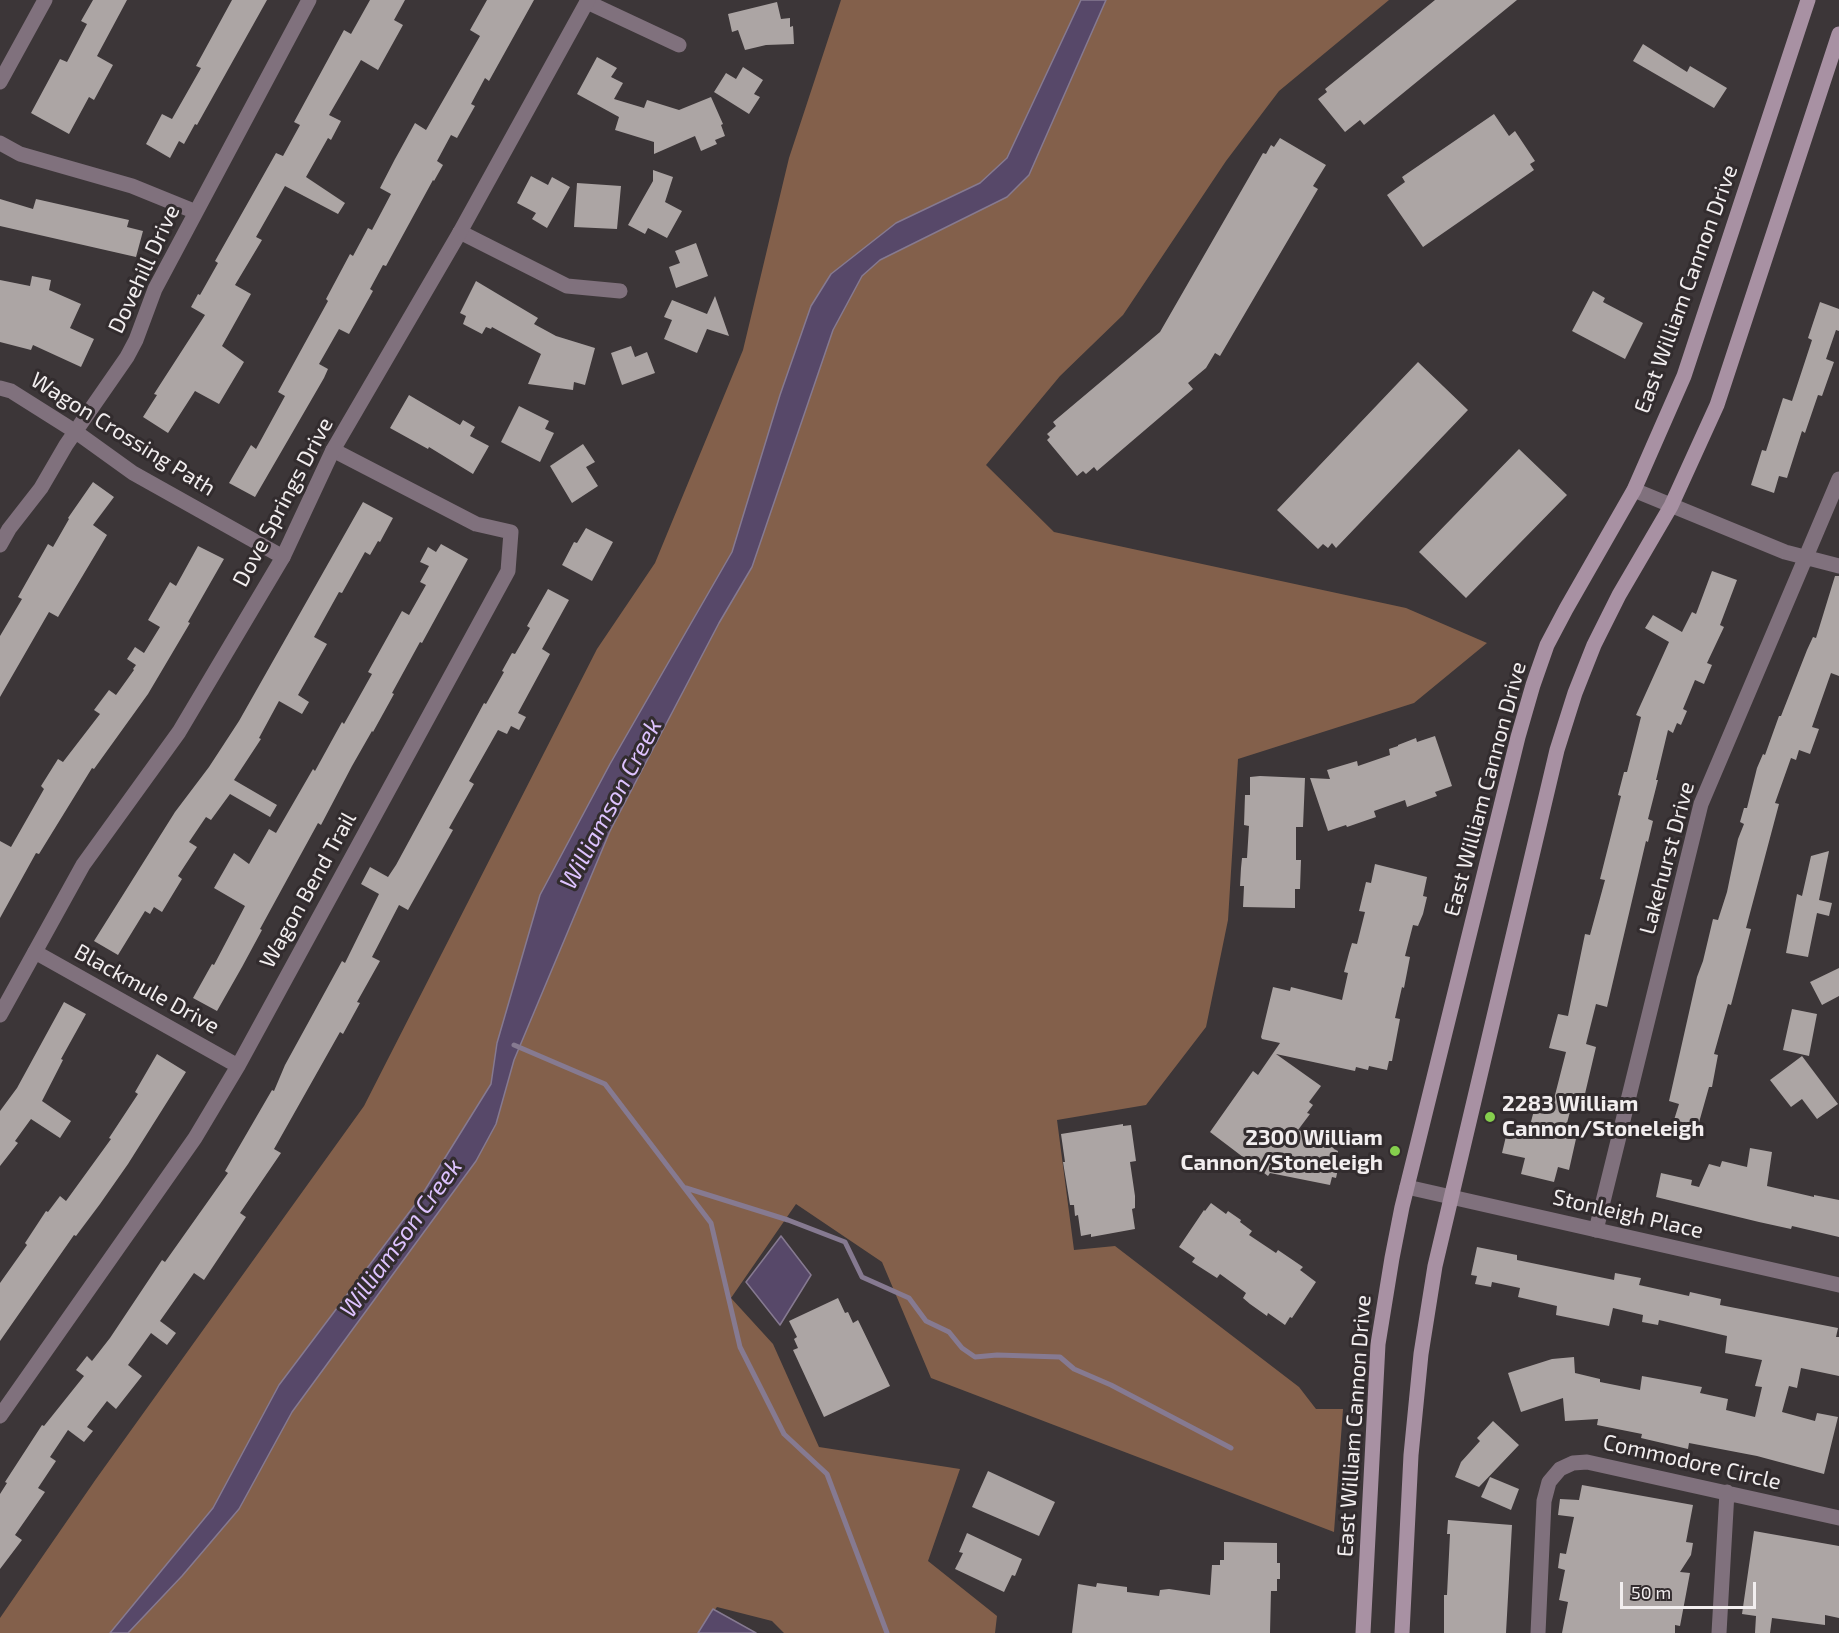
<!DOCTYPE html>
<style>
body{margin:0}
#map{position:relative;width:1839px;height:1633px;overflow:hidden;background:#3c3638;font-family:"Exo 2",sans-serif}
canvas{display:block}
.scale{position:absolute;left:1620px;top:1582px;width:136px;height:27px;box-sizing:border-box;border:3px solid #f2eeef;border-top:0;padding-left:8px;font-size:18px;line-height:21px;white-space:nowrap;color:#f2eeef;-webkit-text-stroke:4px #322c2e;paint-order:stroke}
</style>
<div id="map">
<canvas width="1839" height="1633"></canvas>
<div class="scale">50 m</div>
</div>
<script>
const ctx = document.querySelector('canvas').getContext('2d');
ctx.lineJoin = 'round';
function fillPath(path, color) {
  ctx.fillStyle = color;
  ctx.fill(path, 'evenodd');
}
function poly(rows) {
  const path = new Path2D();
  for (const r of rows) {
    path.moveTo(r[0], r[1]);
    for (let i = 2; i < r.length; i += 2) path.lineTo(r[i], r[i + 1]);
  }
  return path;
}
function strokePath(path, color, width, dash) {
  ctx.strokeStyle = color;
  ctx.lineWidth = width;
  ctx.lineCap = dash ? 'butt' : 'round';
  ctx.setLineDash(dash || []);
  ctx.stroke(path);
}
function label(font, color, halo, rows, align = 'center') {
  ctx.font = font + ' "Exo 2",sans-serif';
  ctx.lineWidth = 6;
  ctx.setLineDash([]);
  ctx.textBaseline = 'middle';
  ctx.strokeStyle = halo;
  ctx.fillStyle = color;
  for (const [text, x, y, turn = 0] of rows) {
    ctx.save();
    ctx.translate(x, y);
    ctx.rotate((+turn || 0) * Math.PI / 180);
    ctx.textAlign = isNaN(turn) ? turn : align;
    if (halo) ctx.strokeText(text, 0, 0);
    ctx.fillText(text, 0, 0);
    ctx.restore();
  }
}
const forest = poly([
 [841,0,1389,0,1279,91,1226,161,1123,315,1060,376,986,465,1054,532,1406,608,1487,643,1414,703,1238,759,1228,920,1206,1027,1146,1105,1057,1120,1074,1250,1115,1246,1299,1387,1316,1409,1343,1409,1334,1532,931,1378,882,1262,796,1204,731,1298,773,1344,819,1447,960,1469,928,1561,997,1616,995,1633,784,1633,772,1621,717,1607,703,1625,699,1633,0,1633,0,1618,96,1479,364,1106,597,649,655,563,743,350,789,158]
]);
const water = poly([
 [1081,0,1106,0,1029,175,1007,197,880,260,862,276,833,330,752,567,719,623,610,831,514,1060,496,1124,476,1161,292,1412,239,1509,182,1576,128,1633,110,1633,213,1508,279,1385,420,1198,491,1084,497,1043,540,895,610,764,732,552,780,395,811,306,831,274,896,223,980,183,1007,158,1081,0],
 [781,1236,811,1275,780,1325,746,1282,781,1236],
 [713,1609,756,1633,698,1633,713,1609]
]);
const stream = poly([
 [514,1045,605,1084,711,1223,740,1347,784,1434,827,1474,887,1633],
 [686,1188,788,1220,845,1242,862,1277,909,1298,926,1321,949,1332,962,1348,975,1357,997,1355,1060,1357,1074,1369,1111,1385,1231,1448]
]);
const building = poly([
 [93,0,127,0,97,56,113,65,94,100,89,97,69,134,31,113,60,59,67,62,87,24,81,21],
 [232,0,267,0,197,125,195,124,184,144,179,141,170,158,146,144,162,114,172,119,201,68,196,66],
 [370,0,405,0,394,20,403,25,378,70,361,60,329,115,341,121,331,140,328,138,306,177,345,203,338,214,285,186,256,237,262,240,235,285,251,294,222,346,244,362,219,404,195,391,168,433,143,417,157,395,154,394,205,315,191,307,198,294,200,295,218,263,215,261,276,153,283,156,300,125,294,122,344,30,351,34],
 [487,0,534,0,489,81,485,78,471,104,475,106,457,138,451,135,437,161,443,165,434,181,433,180,386,266,383,265,370,289,373,291,349,334,339,329,319,364,328,369,324,378,255,497,229,483,251,445,256,449,285,396,278,392,328,301,326,299,350,254,353,256,368,228,372,230,391,194,380,188,395,159,415,123,426,130,480,36,470,30],
 [1435,0,1517,0,1364,125,1360,120,1345,132,1318,99,1327,92,1325,89],
 [777,2,781,19,790,18,790,27,793,26,794,44,766,45,745,50,738,30,732,32,728,14],
 [1643,44,1687,72,1690,66,1727,88,1714,108,1633,61],
 [597,57,617,68,611,77,623,83,614,99,644,108,647,100,679,110,711,97,723,124,721,125,725,136,715,140,717,144,701,151,695,136,654,154,654,142,615,130,619,117,577,94],
 [743,67,763,80,754,94,760,97,749,114,714,92,726,73,736,79],
 [1494,114,1509,136,1515,131,1535,161,1530,164,1534,170,1423,247,1387,195,1405,182,1402,177],
 [1280,138,1326,165,1313,186,1318,189,1220,356,1215,353,1206,368,1188,383,1193,389,1097,471,1094,467,1086,474,1083,471,1077,476,1047,440,1050,437,1047,434,1056,426,1053,422,1160,332,1263,153,1266,154,1271,145,1274,147],
 [653,170,673,177,665,202,682,211,667,238,648,228,645,234,628,225,653,181],
 [531,176,548,185,552,177,570,187,547,228,532,219,536,213,517,203],
 [577,183,621,186,617,229,574,227],
 [0,199,33,209,36,199,129,220,127,227,143,231,136,257,0,226],
 [696,243,708,276,676,288,669,267,680,263,675,251],
 [32,276,51,280,49,290,81,304,70,328,94,339,81,367,33,345,31,350,0,342,0,280,30,286],
 [476,281,538,318,534,324,556,336,595,348,585,385,574,382,573,390,528,384,541,354,492,327,491,329,486,327,482,334,463,324,466,316,460,313],
 [1593,291,1605,298,1603,302,1643,323,1625,359,1572,331],
 [715,296,729,336,707,329,697,353,664,339,672,320,664,317,672,300,707,314],
 [1820,302,1839,309,1839,331,1836,330,1826,359,1834,362,1822,396,1818,395,1805,433,1802,431,1787,478,1779,476,1774,493,1751,485,1762,450,1766,451,1783,398,1792,401,1812,340,1808,338],
 [631,346,635,357,647,352,655,373,622,385,611,353],
 [1418,362,1468,410,1336,548,1332,543,1328,548,1323,544,1318,549,1277,510],
 [409,395,460,425,463,420,475,427,470,436,489,446,473,474,429,447,428,449,390,428],
 [519,406,549,421,545,429,554,433,540,462,501,442],
 [583,444,595,462,586,467,598,486,572,503,550,466],
 [1519,449,1567,495,1466,598,1419,552],
 [93,482,114,497,93,525,107,535,58,617,49,612,0,697,0,636,22,599,18,597,48,544,53,547,69,519,68,518],
 [363,502,393,518,380,542,378,541,370,555,365,552,342,593,339,592,314,637,327,644,298,695,309,702,302,714,279,701,259,738,261,739,234,780,277,805,270,817,230,794,211,820,206,817,189,842,197,847,178,876,182,879,162,912,154,907,150,914,145,911,118,955,94,941,175,812,209,767,239,721],
 [586,528,613,542,592,581,562,565,574,542,577,543],
 [441,544,468,559,422,643,420,642,392,693,394,694,373,732,372,731,352,766,321,825,318,823,260,929,262,930,242,967,217,1011,193,998,212,964,214,965,245,906,214,888,234,853,249,864,269,829,276,833,313,769,315,771,342,722,344,724,372,674,368,672,402,611,409,615,426,585,420,582,429,566,420,562,428,547,436,552],
 [198,546,224,559,188,622,190,623,148,694,94,769,92,768,39,854,36,853,0,918,0,841,11,847,44,789,41,786,58,759,63,762,100,714,94,710,109,690,116,695,134,670,133,669,136,665,127,659,135,647,144,653,160,627,148,620,170,582,176,586],
 [1712,571,1737,580,1720,625,1724,627,1707,663,1712,665,1704,684,1695,680,1683,709,1687,711,1681,725,1677,723,1673,733,1668,730,1656,780,1658,780,1648,819,1653,821,1648,842,1646,841,1607,1007,1596,1004,1586,1044,1596,1047,1584,1098,1574,1096,1566,1127,1578,1130,1569,1170,1558,1167,1554,1182,1521,1174,1525,1158,1502,1153,1507,1132,1527,1137,1538,1095,1554,1099,1566,1052,1549,1048,1558,1014,1568,1016,1585,934,1590,935,1605,880,1600,879,1621,796,1618,795,1624,772,1627,772,1641,717,1636,715,1669,642,1645,628,1653,615,1682,632,1692,612,1696,614],
 [1835,576,1839,576,1839,676,1831,673,1812,727,1819,729,1810,754,1799,750,1796,760,1791,758,1775,803,1779,804,1746,928,1751,929,1731,1005,1728,1004,1714,1054,1718,1055,1712,1087,1709,1087,1698,1126,1674,1120,1679,1104,1669,1101,1697,977,1703,961,1713,919,1718,920,1727,892,1738,839,1744,824,1740,822,1744,808,1747,808,1757,768,1763,754,1765,755,1779,716,1781,716,1807,650,1813,637,1816,638],
 [548,589,569,600,542,649,550,654,518,713,526,717,519,730,511,726,507,734,498,730,469,781,474,784,449,828,453,830,408,910,399,905,372,957,380,961,357,1002,360,1003,343,1034,340,1032,274,1149,281,1153,240,1213,246,1217,204,1280,194,1273,160,1321,176,1333,167,1345,151,1333,128,1365,142,1376,116,1409,107,1401,87,1427,93,1431,84,1442,68,1430,50,1457,56,1461,38,1488,45,1492,15,1535,22,1540,0,1569,0,1494,7,1483,5,1482,42,1425,44,1426,84,1376,76,1370,87,1356,92,1361,110,1338,162,1260,165,1262,228,1173,225,1171,272,1090,274,1091,285,1065,342,961,345,963,379,894,361,884,370,867,388,877,396,865,484,703,486,704,504,672,502,671,512,653,515,654,530,628,527,626],
 [1435,736,1452,786,1435,792,1437,796,1426,800,1407,807,1405,800,1374,811,1376,817,1347,827,1346,825,1328,831,1310,778,1330,779,1327,770,1357,761,1358,766,1390,755,1389,749,1398,746,1398,745,1416,738,1417,742],
 [1260,776,1305,778,1303,827,1296,827,1296,860,1301,860,1300,889,1295,889,1295,908,1243,907,1244,886,1240,886,1241,868,1242,858,1247,858,1249,826,1244,825,1245,795,1250,795,1250,777],
 [1829,851,1819,900,1832,903,1829,916,1817,913,1808,957,1786,953,1797,894,1802,896,1811,856],
 [1375,864,1427,877,1423,896,1427,897,1423,914,1418,926,1413,925,1405,956,1410,957,1404,988,1402,987,1395,1018,1400,1019,1392,1061,1389,1061,1387,1070,1369,1066,1368,1070,1356,1067,1355,1071,1276,1054,1321,1086,1309,1102,1313,1105,1307,1113,1310,1114,1298,1130,1327,1139,1334,1149,1338,1151,1337,1160,1340,1160,1336,1178,1332,1177,1330,1185,1270,1173,1268,1176,1210,1132,1253,1071,1258,1075,1280,1043,1262,1039,1261,1037,1273,987,1290,991,1291,987,1342,1000,1348,973,1344,972,1349,953,1352,943,1357,944,1365,912,1359,911,1366,882,1371,883],
 [1839,968,1839,996,1822,1005,1810,982],
 [64,1002,86,1014,61,1059,63,1060,42,1101,71,1121,60,1138,31,1119,15,1141,18,1143,0,1166,0,1111,17,1088],
 [1792,1009,1817,1014,1809,1056,1783,1050],
 [157,1054,186,1072,128,1164,100,1204,76,1236,74,1235,0,1341,0,1283,27,1245,25,1243,46,1211,48,1212,60,1196,66,1201,111,1139,109,1138,138,1094,135,1092],
 [1802,1056,1838,1104,1817,1119,1802,1099,1791,1107,1770,1080],
 [1123,1124,1123,1126,1131,1125,1136,1161,1130,1162,1135,1196,1135,1208,1132,1209,1135,1229,1091,1237,1091,1234,1081,1236,1078,1215,1075,1216,1074,1205,1070,1205,1063,1162,1065,1162,1061,1134],
 [1750,1148,1772,1152,1767,1186,1814,1197,1814,1195,1839,1200,1839,1237,1792,1226,1791,1229,1759,1222,1656,1197,1661,1173,1692,1180,1691,1185,1699,1187,1709,1164,1720,1167,1722,1161,1747,1167],
 [1211,1203,1226,1214,1228,1211,1241,1220,1240,1222,1252,1231,1249,1235,1276,1253,1278,1250,1303,1267,1300,1270,1316,1282,1292,1318,1290,1317,1285,1325,1268,1313,1267,1316,1250,1304,1243,1298,1246,1293,1220,1274,1217,1278,1192,1262,1195,1258,1179,1247,1204,1210,1205,1211],
 [1477,1247,1517,1255,1517,1260,1614,1280,1615,1273,1641,1278,1639,1285,1689,1296,1690,1292,1721,1299,1720,1305,1838,1328,1836,1337,1839,1337,1839,1376,1801,1368,1797,1388,1789,1386,1782,1412,1815,1421,1817,1413,1838,1417,1824,1474,1757,1456,1689,1443,1688,1449,1641,1438,1642,1434,1597,1425,1598,1419,1565,1421,1563,1398,1521,1412,1508,1373,1552,1359,1574,1357,1575,1373,1600,1379,1600,1382,1640,1390,1642,1376,1702,1387,1700,1393,1728,1399,1726,1410,1755,1417,1762,1387,1755,1386,1762,1360,1725,1353,1727,1336,1659,1320,1658,1325,1642,1322,1643,1315,1613,1308,1609,1326,1556,1315,1557,1306,1518,1297,1520,1288,1492,1282,1491,1287,1475,1284,1477,1276,1471,1275],
 [838,1298,845,1313,848,1312,853,1323,858,1320,890,1386,824,1417,793,1350,798,1348,794,1339,797,1337,789,1321],
 [1493,1421,1519,1445,1479,1487,1455,1477,1461,1462,1480,1441,1477,1438],
 [988,1471,1055,1502,1039,1536,972,1507],
 [1490,1477,1519,1489,1511,1510,1481,1497],
 [1582,1485,1693,1505,1686,1542,1693,1543,1691,1555,1680,1572,1690,1573,1680,1626,1675,1625,1675,1633,1562,1633,1568,1602,1559,1600,1565,1570,1558,1568,1560,1553,1566,1554,1574,1517,1558,1515,1560,1499,1579,1500],
 [1448,1520,1512,1525,1506,1633,1444,1633,1444,1595,1447,1595,1450,1534,1447,1534],
 [1754,1531,1839,1546,1839,1618,1825,1615,1825,1625,1772,1618,1770,1633,1755,1633,1756,1616,1742,1614],
 [967,1533,1022,1559,1015,1576,1012,1575,1004,1592,955,1569,963,1553,959,1552],
 [1224,1542,1277,1543,1277,1563,1280,1563,1280,1579,1277,1579,1277,1591,1271,1591,1270,1633,1072,1633,1078,1584,1096,1587,1097,1583,1127,1587,1127,1592,1159,1596,1160,1590,1169,1589,1210,1595,1212,1565,1220,1565,1220,1560,1224,1560]
]);
const minor = poly([
 [587,2,679,45],
 [0,82,45,0],
 [0,143,20,154,132,186,196,212],
 [460,232,567,286,620,291],
 [0,388,11,391,76,432,133,473,283,557],
 [1634,490,1785,552,1839,566],
 [0,545,9,529,41,488,66,445,127,357,136,340,155,289,309,0],
 [35,952,238,1066],
 [1596,1230,1701,804,1839,479],
 [0,1416,195,1138,238,1066,508,571,511,532,476,524,333,450],
 [1538,1633,1544,1501,1549,1482,1560,1469,1573,1463,1587,1462,1839,1518],
 [1719,1633,1727,1492]
]);
const tertiary = poly([
 [0,1015,83,865,179,732,283,557,333,450,460,232,588,0],
 [1407,1187,1839,1285]
]);
const secondary = poly([
 [1363,1633,1378,1344,1392,1258,1402,1207,1518,737,1533,685,1547,645,1566,609,1634,490,1684,376,1808,0],
 [1402,1633,1411,1455,1421,1354,1435,1266,1557,750,1575,693,1594,645,1619,595,1671,506,1717,405,1839,34]
]);
const markers = [
 [1490,1117,6,"#85cf4d"],
 [1395,1151,6,"#85cf4d"]
];
const streetNames = [
 ["Dovehill Drive",144,269,-65],
 ["East William Cannon Drive",1686,289,-70],
 ["Wagon Crossing Path",123,434,32],
 ["Dove Springs Drive",283,502,-62],
 ["East William Cannon Drive",1485,789,-75],
 ["Lakehurst Drive",1667,858,-75],
 ["Wagon Bend Trail",308,890,-61],
 ["Blackmule Drive",147,989,29],
 ["Stonleigh Place",1628,1214,13],
 ["East William Cannon Drive",1354,1426,-86],
 ["Commodore Circle",1692,1462,13]
];
const poiNames = [
 ["2283 William",1502,1104],
 ["Cannon/Stoneleigh",1502,1129],
 ["2300 William",1383,1138,"right"],
 ["Cannon/Stoneleigh",1383,1163,"right"]
];
const waterNames = [
 ["Williamson Creek",611,804,-62],
 ["Williamson Creek",401,1238,-54]
];
fillPath(forest, '#83604b');
fillPath(water, '#574869');
strokePath(water, '#867a91', 1.5);
strokePath(stream, '#867a91', 5);
fillPath(building, '#aca5a4');
strokePath(minor, '#80717d', 15);
strokePath(tertiary, '#80717d', 15);
strokePath(secondary, '#a891a3', 15);
for (const [x, y, r, color] of markers) {
  const dot = new Path2D();
  dot.arc(x, y, r, 0, 2 * Math.PI);
  ctx.fillStyle = color;
  ctx.fill(dot);
  strokePath(dot, '#322c2e', 2);
}
label('22px', '#f2eeef', '#322c2e', streetNames);
label('bold 22px', '#f2eeef', '#322c2e', poiNames, 'left');
label('italic 24px', '#ddc2fe', '#322c2e', waterNames);
</script>
